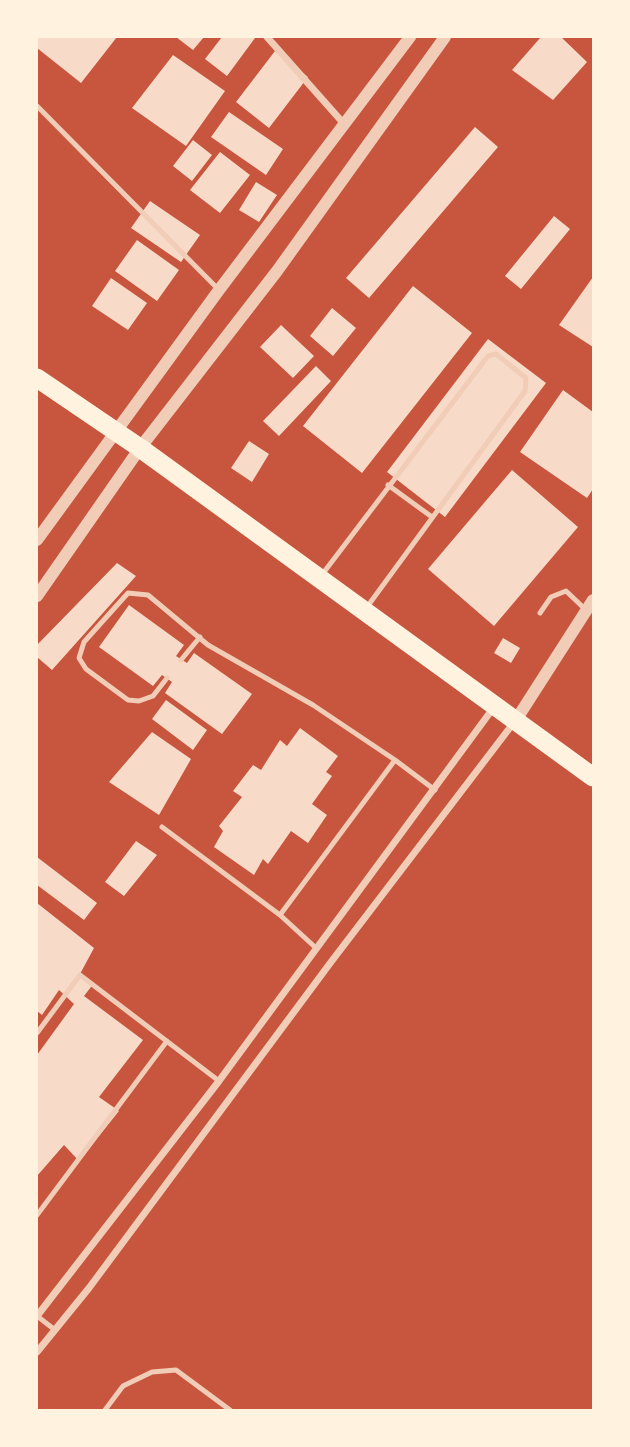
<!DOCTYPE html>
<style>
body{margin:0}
#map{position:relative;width:630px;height:1447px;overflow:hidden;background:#c8553d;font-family:Figtree,sans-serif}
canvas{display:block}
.frame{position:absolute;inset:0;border:38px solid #fff3e0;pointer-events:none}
</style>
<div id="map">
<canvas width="630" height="1447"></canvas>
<div class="frame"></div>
</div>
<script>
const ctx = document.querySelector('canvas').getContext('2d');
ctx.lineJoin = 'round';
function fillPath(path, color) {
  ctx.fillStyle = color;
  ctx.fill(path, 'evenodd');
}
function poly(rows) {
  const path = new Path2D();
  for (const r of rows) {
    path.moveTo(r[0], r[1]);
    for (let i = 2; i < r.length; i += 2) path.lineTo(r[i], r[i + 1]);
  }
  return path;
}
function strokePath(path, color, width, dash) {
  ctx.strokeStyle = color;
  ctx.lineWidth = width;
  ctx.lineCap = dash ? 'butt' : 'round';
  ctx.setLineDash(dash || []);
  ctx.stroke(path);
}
const building = poly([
 [37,37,117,37,81,83,37,48],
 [176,37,204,37,193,50],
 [222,37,255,38,227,76,205,59],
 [541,37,561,37,587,62,553,100,512,70],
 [275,51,308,77,269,128,236,102],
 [173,55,225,91,186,146,132,108],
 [229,112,283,149,266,175,211,137],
 [475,127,498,147,369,298,346,278],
 [193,140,212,155,192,181,173,166],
 [220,152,250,175,220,213,190,190],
 [256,182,277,195,259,222,239,210],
 [150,201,200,235,181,262,131,228],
 [554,216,570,229,521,289,505,276],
 [137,240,179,270,157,301,115,271],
 [593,277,593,347,559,325],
 [111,278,147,303,128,330,92,306],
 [413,286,472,333,362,473,303,426],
 [332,308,356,328,333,356,310,336],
 [281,325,314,356,293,378,260,347],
 [488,339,546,383,445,517,387,472],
 [316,366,331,381,279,436,263,421],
 [563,390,593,412,593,489,587,498,520,452],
 [249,441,269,454,252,482,231,468],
 [512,470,578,527,494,626,428,569],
 [117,563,136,576,52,670,37,657,37,645],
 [129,605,184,645,176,656,187,663,194,653,252,694,222,734,165,693,172,682,162,675,153,686,99,647],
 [503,638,520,648,511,663,494,653],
 [166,700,207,730,193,750,152,719],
 [300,728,338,756,326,772,332,776,312,804,327,815,308,843,291,831,268,864,263,859,254,875,214,847,223,831,219,826,242,797,233,791,253,765,261,770,280,740,287,746],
 [152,732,191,759,159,815,109,782],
 [136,841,157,855,124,896,105,882],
 [37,857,97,903,84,920,37,885],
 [37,903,94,948,80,974,94,983,84,996,143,1040,99,1097,119,1111,79,1161,64,1145,37,1176,37,1055,74,1004,59,990,42,1015,37,1011]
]);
const service = poly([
 [37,106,219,290],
 [388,485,432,517],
 [321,576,488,356,496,354,526,378,525,391,367,607],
 [540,613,551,597,566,591,586,610],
 [181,660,200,637],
 [167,678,153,696,139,701,128,700,86,669,79,658,84,642,128,593,148,595,208,645,313,705,395,760,435,790],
 [162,827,280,915,316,948],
 [280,915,395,760],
 [37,1033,80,975,219,1081],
 [37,1215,167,1041],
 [37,1316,55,1330],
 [105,1410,123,1386,152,1372,176,1370,230,1410]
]);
const minor = poly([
 [267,37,345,125],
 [37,1316,219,1081,494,707],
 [37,1352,89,1288,331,962,515,721]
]);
const tertiary = poly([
 [37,540,219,290,410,37],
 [37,596,140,448,277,271,445,37],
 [516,720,593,600]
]);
const trunk = poly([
 [37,378,140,448,593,777]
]);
fillPath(building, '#f7dbc8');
strokePath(service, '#f1ccb7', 5);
strokePath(minor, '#f1ccb7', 7);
strokePath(tertiary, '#f1ccb7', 12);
strokePath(trunk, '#fff3e0', 19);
</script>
